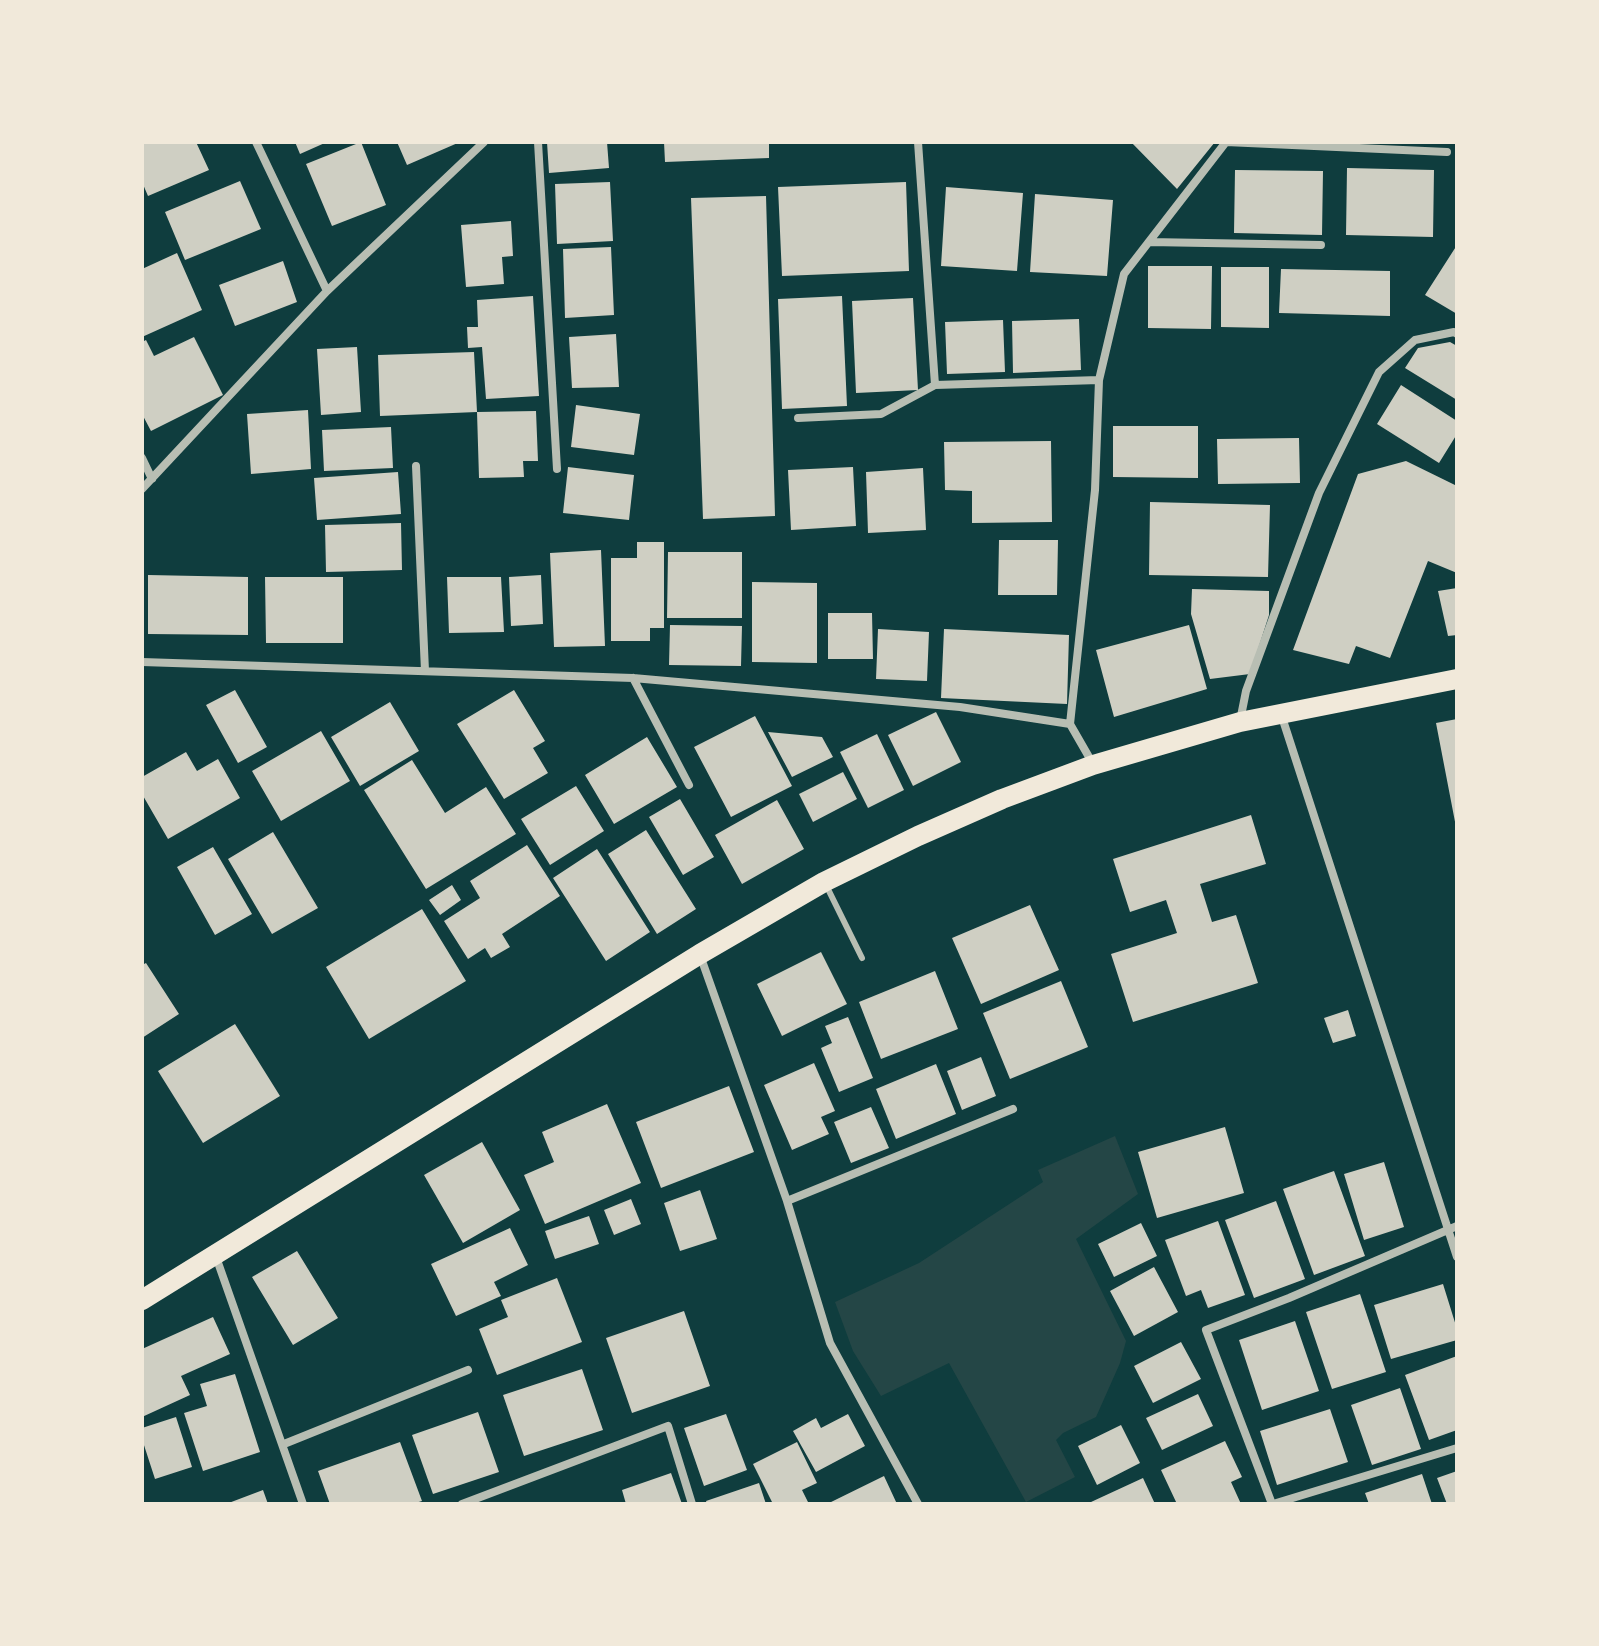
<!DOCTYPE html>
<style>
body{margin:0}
#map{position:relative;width:1599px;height:1646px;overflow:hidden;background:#0f3d3e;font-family:"Fira Sans Condensed",sans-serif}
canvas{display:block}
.frame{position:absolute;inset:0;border:144px solid #f1e9da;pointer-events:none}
</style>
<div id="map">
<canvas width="1599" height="1646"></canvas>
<div class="frame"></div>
</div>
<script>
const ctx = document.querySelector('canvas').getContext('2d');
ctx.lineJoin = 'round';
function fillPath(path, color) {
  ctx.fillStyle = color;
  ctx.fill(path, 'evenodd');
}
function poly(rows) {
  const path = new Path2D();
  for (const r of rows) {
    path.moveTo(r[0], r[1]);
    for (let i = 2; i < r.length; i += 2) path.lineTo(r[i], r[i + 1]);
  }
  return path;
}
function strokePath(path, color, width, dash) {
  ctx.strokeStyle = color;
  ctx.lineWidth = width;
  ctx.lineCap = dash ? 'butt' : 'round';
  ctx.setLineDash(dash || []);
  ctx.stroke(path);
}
const green = poly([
 [1115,1136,1138,1194,1076,1239,1126,1341,1120,1363,1096,1417,1063,1433,1056,1440,1075,1477,1026,1502,949,1363,881,1396,853,1351,835,1302,919,1263,1043,1182,1038,1170]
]);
const building = poly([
 [142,142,196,142,209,170,148,196,142,182],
 [295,142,327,142,300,154],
 [361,142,386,205,332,226,306,164],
 [397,142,460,142,407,165],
 [547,142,607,142,609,168,549,173],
 [664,142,769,142,769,158,665,162],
 [1131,142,1215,142,1177,189],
 [1347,168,1434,170,1433,237,1346,235],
 [1235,170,1323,171,1322,235,1234,233],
 [240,181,261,229,185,260,165,212],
 [610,182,613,241,557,244,555,184],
 [906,182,909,271,782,276,778,187],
 [946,187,1023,193,1017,271,941,266],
 [1035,194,1113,200,1107,276,1030,272],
 [766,196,775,516,703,519,691,198],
 [511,221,513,256,502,257,504,284,466,287,461,225],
 [1457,245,1457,314,1425,295],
 [611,247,614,315,565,318,563,249],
 [177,253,202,310,142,337,142,269],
 [283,261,297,302,235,326,219,285],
 [1148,266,1212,266,1211,329,1148,328],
 [1221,267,1269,267,1269,328,1221,327],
 [1281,269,1390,271,1390,316,1279,313],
 [533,296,539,396,486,399,482,347,468,348,467,327,478,327,477,300],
 [842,296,847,406,782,409,778,299],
 [913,298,918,390,856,393,852,301],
 [1079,319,1081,370,1013,373,1012,321],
 [1003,320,1005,372,947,374,945,322],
 [616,334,619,387,572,388,569,337],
 [194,337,223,395,151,431,142,414,142,342,146,340,154,356],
 [1450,342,1457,346,1457,400,1405,368,1418,348],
 [357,347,361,412,321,415,317,349],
 [474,352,477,412,536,411,538,461,523,461,524,477,479,478,477,412,380,416,378,355],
 [1401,385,1457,421,1457,434,1439,463,1377,424],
 [576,405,640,414,634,455,571,447],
 [308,410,311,469,251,474,247,414],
 [1113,426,1198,426,1198,478,1113,477],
 [391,427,393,468,324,471,322,430],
 [1299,438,1300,483,1218,484,1217,439],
 [1051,441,1052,522,972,523,972,491,945,490,944,442],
 [1406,461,1457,486,1457,573,1428,561,1390,658,1356,646,1349,664,1293,650,1358,474],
 [568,467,634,475,629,520,563,513],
 [853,467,856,526,791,530,788,470],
 [923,468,926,530,868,533,866,472],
 [398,472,401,514,317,520,314,478],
 [1150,502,1270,505,1268,577,1149,575],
 [401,523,402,570,326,572,325,525],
 [999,540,1058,540,1057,595,998,595],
 [637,542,664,542,664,628,650,628,650,641,611,641,611,558,637,558],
 [601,550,605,646,554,647,550,553],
 [668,552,742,552,742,618,667,618],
 [148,575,248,577,248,635,148,634],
 [541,575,543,624,511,626,509,577],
 [265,577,343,577,343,643,266,643],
 [447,577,501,577,504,632,449,633],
 [752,582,817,583,817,663,752,662],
 [1457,588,1457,635,1448,636,1438,591],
 [1192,589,1269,591,1269,615,1250,674,1210,679,1191,614],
 [828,613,872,613,873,659,828,659],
 [670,625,742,626,741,666,669,665],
 [1189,625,1207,689,1114,717,1096,650],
 [878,629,929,632,927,681,876,679],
 [944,629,1069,635,1067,704,941,698],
 [235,690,267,747,238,763,206,705],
 [514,690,545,741,533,748,548,773,504,799,457,724],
 [390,702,419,751,360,786,331,737],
 [936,712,961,762,913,786,888,735],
 [755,716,792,786,731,817,694,747],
 [1457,719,1457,827,1456,827,1436,723],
 [321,731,350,781,281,821,252,771],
 [768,732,822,737,833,757,792,777],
 [877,734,904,790,868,808,840,752],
 [647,737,677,787,614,824,585,775],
 [186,752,197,771,218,759,240,798,168,839,142,794,142,777],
 [412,760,445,813,486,787,516,834,426,889,364,790],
 [843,772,857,799,813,822,799,794],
 [576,786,604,831,550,865,521,819],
 [680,799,714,857,683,875,649,817],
 [777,800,804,849,742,884,715,835],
 [1251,815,1266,864,1200,884,1212,922,1236,915,1258,983,1133,1022,1111,954,1177,933,1166,900,1130,912,1113,859],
 [646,830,696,909,657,934,608,854],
 [273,832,318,908,272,934,228,859],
 [527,845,560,896,502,934,510,947,491,958,485,948,468,959,444,921,480,898,470,881],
 [213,847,252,914,215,935,177,867],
 [597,849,650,932,606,961,553,878],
 [452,885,461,900,440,915,429,900],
 [1030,905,1059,970,981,1004,952,938],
 [422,909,466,981,369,1039,326,967],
 [821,952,847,1004,782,1036,757,984],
 [146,963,179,1014,142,1038,142,965],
 [935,971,958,1029,881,1059,859,1002],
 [1061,981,1088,1047,1010,1079,983,1013],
 [1348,1010,1356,1036,1333,1043,1324,1018],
 [848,1017,873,1078,839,1092,821,1048,832,1043,825,1026],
 [235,1024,280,1096,203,1143,158,1071],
 [981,1057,996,1096,962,1110,947,1071],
 [814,1063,835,1111,821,1117,829,1134,792,1150,764,1085],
 [936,1064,956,1114,896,1139,876,1089],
 [729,1086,754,1152,661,1188,636,1122],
 [607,1104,641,1183,545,1224,524,1175,554,1162,542,1132],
 [871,1107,889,1148,851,1163,834,1122],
 [1225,1127,1244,1193,1157,1218,1138,1152],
 [482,1142,520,1210,463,1243,424,1175],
 [1384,1162,1404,1227,1364,1240,1344,1174],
 [1334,1171,1365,1256,1314,1275,1283,1189],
 [700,1190,717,1239,680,1251,664,1203],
 [631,1199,641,1224,614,1235,604,1210],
 [1276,1201,1305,1279,1254,1298,1225,1220],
 [589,1216,599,1244,555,1259,545,1231],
 [1218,1221,1245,1295,1208,1308,1201,1290,1186,1296,1165,1240],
 [1141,1223,1157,1256,1114,1277,1098,1244],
 [510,1228,528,1265,494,1282,501,1296,456,1316,431,1264],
 [297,1251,338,1318,293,1345,252,1277],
 [1154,1267,1178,1312,1134,1336,1110,1291],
 [557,1278,582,1342,497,1375,479,1329,508,1317,501,1300],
 [1443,1284,1457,1329,1457,1340,1391,1359,1374,1305],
 [1360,1294,1386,1372,1332,1389,1306,1312],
 [684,1311,710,1386,632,1413,606,1338],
 [213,1317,230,1354,181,1376,190,1395,142,1417,142,1349],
 [1295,1321,1319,1391,1262,1410,1239,1340],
 [1181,1342,1201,1379,1153,1403,1134,1366],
 [1457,1356,1457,1430,1429,1440,1405,1375],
 [582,1369,603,1430,524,1456,503,1395],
 [235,1374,260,1452,203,1471,184,1413,207,1406,200,1384],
 [1400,1388,1421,1449,1372,1465,1351,1405],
 [1198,1394,1213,1426,1162,1450,1146,1418],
 [1330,1409,1348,1462,1277,1485,1260,1431],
 [478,1412,499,1472,433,1494,412,1435],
 [726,1414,747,1470,704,1486,684,1428],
 [848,1414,865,1446,816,1472,793,1431,816,1418,821,1428],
 [176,1417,192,1467,155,1479,142,1439,142,1428],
 [1121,1425,1140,1463,1097,1485,1078,1446],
 [1225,1441,1242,1477,1231,1482,1241,1504,1177,1504,1161,1470],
 [400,1442,422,1501,412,1504,330,1504,318,1471],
 [797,1442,817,1483,802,1490,809,1504,773,1504,753,1464],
 [1457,1471,1457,1504,1447,1504,1437,1478],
 [671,1473,682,1504,626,1504,622,1490],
 [1422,1474,1432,1504,1369,1504,1365,1493],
 [884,1476,897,1504,827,1504],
 [1143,1478,1155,1504,1093,1504,1091,1502],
 [759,1483,766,1504,707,1504,706,1501],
 [263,1490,268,1504,226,1504]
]);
const service = poly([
 [826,885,862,958]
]);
const minor = poly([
 [256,142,327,291],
 [538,142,557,469],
 [1149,242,1321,245],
 [935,385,1099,380],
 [798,418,881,414,935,385,918,142],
 [142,458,152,479],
 [416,466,425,671],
 [142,489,327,291,484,142],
 [142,662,633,678,960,707,1070,724],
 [633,678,689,785],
 [1281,714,1457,1257],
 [1240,721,1246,691,1319,493,1379,372,1415,340,1454,332,1457,334],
 [1093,764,1070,724,1095,490,1099,380,1124,274,1226,142,1447,152],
 [700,955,787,1201,830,1343,918,1504],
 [787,1201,1013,1109],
 [215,1254,303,1504],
 [284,1444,468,1370],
 [462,1504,668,1426,692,1504],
 [1272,1504,1206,1330,1289,1298,1457,1226],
 [1273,1504,1457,1448]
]);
const primary = poly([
 [142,1300,700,954,824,882,918,836,1002,799,1093,765,1240,722,1457,679]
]);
fillPath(green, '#244646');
fillPath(building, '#cfcfc3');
strokePath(service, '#b8beb3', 6);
strokePath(minor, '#b8beb3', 8);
strokePath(primary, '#f1e9da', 20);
</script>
